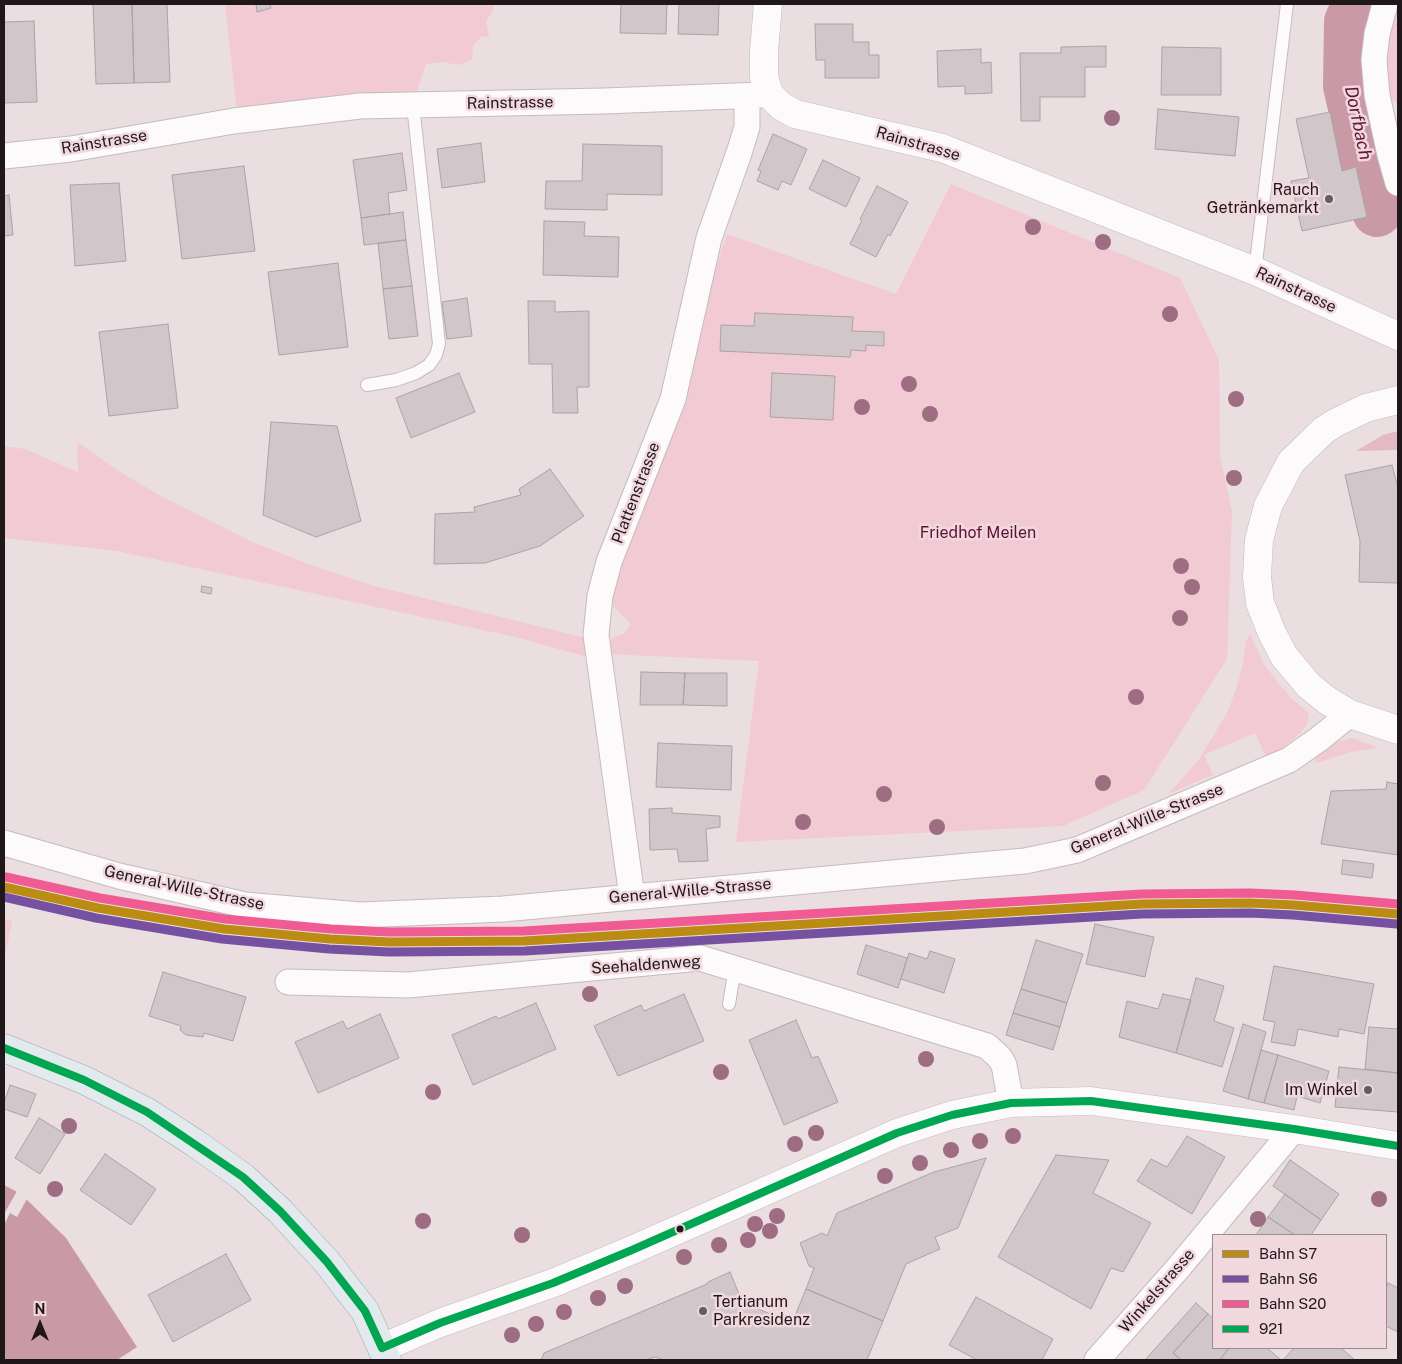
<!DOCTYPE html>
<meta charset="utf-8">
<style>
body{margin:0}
#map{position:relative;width:1402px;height:1364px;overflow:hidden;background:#eadee1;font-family:"Public Sans",sans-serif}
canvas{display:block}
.frame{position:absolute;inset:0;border:5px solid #1f1719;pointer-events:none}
.legend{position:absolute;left:1212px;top:1234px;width:175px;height:115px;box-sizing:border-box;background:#f0d8de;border:1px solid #9c8b8f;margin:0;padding:6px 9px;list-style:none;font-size:15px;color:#1f1719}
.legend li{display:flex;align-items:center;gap:10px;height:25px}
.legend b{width:25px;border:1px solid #9c8b8f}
.north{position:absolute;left:15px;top:1299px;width:50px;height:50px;-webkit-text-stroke:4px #f0d8de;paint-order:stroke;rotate:0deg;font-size:14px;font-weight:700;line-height:20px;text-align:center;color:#1f1719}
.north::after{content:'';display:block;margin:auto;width:18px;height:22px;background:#1f1719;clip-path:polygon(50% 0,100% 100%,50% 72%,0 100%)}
</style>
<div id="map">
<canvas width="1402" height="1364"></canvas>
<div class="frame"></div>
<ul class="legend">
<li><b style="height:6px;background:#bb8c13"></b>Bahn S7</li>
<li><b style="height:6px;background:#7751a1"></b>Bahn S6</li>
<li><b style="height:6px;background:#f05b94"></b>Bahn S20</li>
<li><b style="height:6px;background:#00a651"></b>921</li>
</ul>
<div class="north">N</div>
</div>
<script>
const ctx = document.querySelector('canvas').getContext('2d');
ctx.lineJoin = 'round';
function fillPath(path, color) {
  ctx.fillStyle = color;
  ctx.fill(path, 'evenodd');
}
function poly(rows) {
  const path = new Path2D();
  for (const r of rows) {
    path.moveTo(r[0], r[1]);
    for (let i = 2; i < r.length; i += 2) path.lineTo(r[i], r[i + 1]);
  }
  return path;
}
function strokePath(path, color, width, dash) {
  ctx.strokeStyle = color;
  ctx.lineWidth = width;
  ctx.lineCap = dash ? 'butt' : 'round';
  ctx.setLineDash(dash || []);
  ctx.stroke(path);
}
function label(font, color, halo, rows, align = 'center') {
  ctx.font = font + ' "Public Sans",sans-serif';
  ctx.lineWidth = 5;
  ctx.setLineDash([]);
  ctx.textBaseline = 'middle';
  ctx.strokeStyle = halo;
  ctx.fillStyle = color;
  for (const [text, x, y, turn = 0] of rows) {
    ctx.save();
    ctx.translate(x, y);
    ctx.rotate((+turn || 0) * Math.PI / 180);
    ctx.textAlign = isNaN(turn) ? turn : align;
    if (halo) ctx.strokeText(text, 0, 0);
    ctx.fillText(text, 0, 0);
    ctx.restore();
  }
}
const green = poly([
 [225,4,494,4,492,12,486,21,489,36,481,37,473,46,472,59,459,65,443,62,426,64,415,96,237,112],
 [1396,4,1398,4,1398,103,1389,98,1385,61],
 [951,184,1180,278,1219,360,1220,456,1232,511,1227,659,1144,790,1063,826,736,842,759,661,607,654,607,647,613,637,624,634,631,624,613,606,611,597,613,588,701,312,727,234,896,294],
 [77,442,122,473,161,496,252,542,311,565,371,585,586,638,589,654,584,656,515,637,117,551,4,538,4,446,25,449,78,472],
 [1250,634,1264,664,1276,680,1291,698,1309,713,1307,725,1300,733,1284,747,1266,757,1255,733,1204,755,1213,775,1168,794,1198,761,1228,711,1237,686,1243,664,1246,641],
 [1352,738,1375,746,1376,748,1351,752,1316,763,1315,758,1324,750,1336,742],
 [4,919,12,921,4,962]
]);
const forest = poly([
 [1398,431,1398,450,1356,451,1383,435]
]);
const water = poly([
 [4,1185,21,1194,66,1238,137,1347,117,1360,4,1360]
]);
const pier = poly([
 [17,1191,28,1197,17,1217,10,1213,4,1225,4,1214]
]);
const river = poly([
 [1357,4,1349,22,1348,86,1377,212]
]);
const building = poly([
 [93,4,132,4,134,83,96,84,93,4],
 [132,4,167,4,170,82,134,83,132,4],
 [256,4,270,4,271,8,257,12,256,4],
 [621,4,667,4,666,34,620,33,621,4],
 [679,4,719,4,718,35,678,34,679,4],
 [34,21,37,102,4,103,4,22,34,21],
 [815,24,853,24,853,42,869,42,869,55,879,55,879,78,825,78,825,60,816,60,815,24],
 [1106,46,1106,67,1085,67,1085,97,1040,97,1040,121,1021,121,1020,53,1061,53,1061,47,1106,46],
 [1162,47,1221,48,1221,95,1161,95,1162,47],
 [981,49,981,63,991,62,992,93,965,94,965,86,938,87,937,51,981,49],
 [1158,109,1239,117,1235,156,1155,149,1158,109],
 [1330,112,1342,171,1356,167,1367,217,1302,231,1291,181,1309,178,1296,119,1330,112],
 [773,134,807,149,791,185,782,181,778,190,757,181,761,171,758,170,773,134],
 [481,143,485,182,442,188,437,149,481,143],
 [583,144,662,146,662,195,607,194,607,210,545,209,546,181,582,181,583,144],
 [402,153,407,190,388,193,390,214,361,218,353,160,402,153],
 [823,160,860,178,846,207,809,189,823,160],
 [244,166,255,251,182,259,172,175,244,166],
 [119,183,126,261,75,266,70,185,119,183],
 [877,186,908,202,890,236,888,234,876,257,850,244,862,220,860,219,877,186],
 [9,195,13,235,4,236,4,196,9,195],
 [403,212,406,240,364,245,361,218,403,212],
 [544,221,585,222,584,236,619,237,618,277,543,275,544,221],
 [406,240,412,286,383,289,378,243,406,240],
 [338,263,348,347,279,355,268,272,338,263],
 [412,286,418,336,389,339,383,289,412,286],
 [467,298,472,336,447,339,442,302,467,298],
 [528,301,555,301,555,312,589,311,589,387,577,387,578,413,553,413,552,364,529,364,528,301],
 [755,313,853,317,852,331,884,332,884,346,866,345,866,351,851,350,850,357,720,351,721,325,754,326,755,313],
 [168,324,178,408,109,416,99,332,168,324],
 [459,373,475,412,411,438,396,398,459,373],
 [772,373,835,376,833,420,770,417,772,373],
 [271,422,337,426,361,521,316,537,263,515,271,422],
 [1392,465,1398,488,1398,583,1359,582,1360,541,1345,475,1392,465],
 [550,469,584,516,540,546,485,563,434,564,435,514,475,512,474,507,521,495,519,489,550,469],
 [202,586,212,588,211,594,201,592,202,586],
 [641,672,685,673,683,705,640,705,641,672],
 [685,673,727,673,727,706,683,705,685,673],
 [658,743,732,746,731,790,656,787,658,743],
 [1387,782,1398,784,1398,855,1321,844,1331,791,1386,789,1387,782],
 [672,808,672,813,720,816,720,827,706,829,708,861,679,862,677,849,650,850,649,809,672,808],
 [1343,860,1374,864,1372,878,1341,874,1343,860],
 [1095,924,1154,937,1145,977,1086,964,1095,924],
 [1036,940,1083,954,1067,1003,1021,989,1036,940],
 [866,945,907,958,898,988,857,974,866,945],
 [930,951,955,959,944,993,901,979,909,953,927,959,930,951],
 [1274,966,1374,984,1364,1034,1339,1029,1338,1037,1298,1029,1295,1046,1271,1042,1275,1022,1263,1020,1274,966],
 [163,972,246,997,233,1041,204,1033,203,1037,186,1035,180,1030,181,1026,149,1016,163,972],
 [1196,978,1224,986,1214,1021,1234,1028,1222,1067,1176,1053,1196,978],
 [1021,989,1067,1003,1060,1027,1013,1013,1021,989],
 [684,994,704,1041,618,1076,594,1026,641,1005,644,1011,684,994],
 [1163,994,1191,1000,1176,1053,1119,1037,1127,1001,1158,1009,1163,994],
 [536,1003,556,1049,473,1085,452,1035,496,1016,498,1019,536,1003],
 [1013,1013,1060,1027,1053,1050,1006,1035,1013,1013],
 [380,1014,399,1058,318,1093,295,1042,343,1021,347,1029,380,1014],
 [796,1020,812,1058,818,1056,838,1102,784,1125,749,1040,796,1020],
 [1243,1024,1266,1032,1248,1099,1223,1091,1243,1024],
 [1369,1027,1398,1029,1398,1073,1365,1069,1369,1027],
 [1261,1050,1278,1055,1264,1103,1248,1099,1261,1050],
 [1278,1055,1329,1071,1320,1103,1297,1096,1294,1110,1264,1103,1278,1055],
 [1339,1067,1398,1073,1398,1112,1335,1107,1339,1067],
 [10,1085,36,1094,27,1117,4,1109,4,1103,10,1085],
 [39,1118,65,1134,40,1174,15,1158,39,1118],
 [1187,1136,1225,1157,1192,1214,1137,1181,1151,1159,1167,1167,1187,1136],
 [105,1154,156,1189,131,1225,80,1190,105,1154],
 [1056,1155,1109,1160,1093,1193,1151,1223,1123,1272,1111,1268,1091,1309,998,1257,1056,1155],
 [986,1158,958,1228,935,1237,940,1249,906,1264,883,1321,806,1289,814,1268,809,1266,800,1243,822,1233,827,1236,837,1213,934,1172,986,1158],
 [1290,1160,1339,1194,1321,1220,1273,1186,1290,1160],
 [1285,1194,1321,1220,1311,1235,1295,1235,1268,1217,1285,1194],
 [1268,1217,1295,1235,1256,1235,1268,1217],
 [226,1254,251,1300,173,1342,148,1295,226,1254],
 [730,1272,739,1294,737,1300,792,1323,806,1289,883,1321,867,1360,664,1360,655,1357,646,1360,541,1360,544,1353,707,1284,708,1282,730,1272],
 [1388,1283,1398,1288,1398,1332,1386,1326,1386,1289,1388,1283],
 [976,1297,1053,1339,1042,1360,977,1360,949,1345,976,1297],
 [1196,1303,1208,1314,1173,1353,1181,1360,1145,1360,1196,1303],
 [1208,1314,1213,1318,1213,1348,1229,1348,1220,1360,1181,1360,1173,1353,1208,1314],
 [1229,1348,1267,1348,1281,1360,1220,1360,1229,1348],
 [1294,1348,1341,1348,1355,1360,1283,1360,1294,1348]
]);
const service = poly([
 [1255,271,1287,4],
 [367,385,396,380,416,373,429,365,436,355,439,344,413,105],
 [729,1004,735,968]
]);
const minor = poly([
 [1385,4,1377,34,1374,60,1377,95,1390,155,1398,183],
 [4,156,71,149,234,121,360,106,604,101,761,95],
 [4,843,119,876,245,905,360,915,503,909,968,866,1025,861,1077,850,1289,760,1319,739,1350,714],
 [632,897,596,635,600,596,609,562,673,399,709,238,739,153,747,127,747,97],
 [288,982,408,985,700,958,987,1046,1000,1058,1004,1065,1011,1103],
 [1097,1360,1179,1267,1294,1129]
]);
const tertiary = poly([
 [768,4,764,51,764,77,769,94,781,106,795,114,942,148,1255,271,1398,336],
 [1398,400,1366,408,1335,423,1324,430,1291,462,1268,506,1259,540,1257,577,1260,603,1272,633,1284,656,1309,686,1328,701,1350,714,1398,730],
 [382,1348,440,1323,553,1283,632,1250,897,1133,952,1115,1011,1103,1091,1101,1294,1129,1398,1146]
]);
const primary = poly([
 [4,1048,84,1080,147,1112,195,1143,243,1177,280,1211,327,1262,343,1283,365,1311,387,1360]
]);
const bus1 = poly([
 [4,1048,84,1080,147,1112,243,1177,280,1211,327,1262,365,1311,382,1348],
 [382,1348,440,1323,553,1283,632,1250,897,1133,952,1115,1011,1103,1091,1101,1294,1129,1398,1146]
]);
const rail1 = poly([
 [4,887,98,908,224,929,330,939,389,942,524,941,1142,904,1250,903,1294,905,1398,914]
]);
const rail2 = poly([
 [4,897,96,918,222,939,329,949,389,952,525,951,1142,914,1250,913,1293,915,1397,924]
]);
const rail3 = poly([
 [6,877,100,898,225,919,331,929,389,932,524,931,1142,894,1250,893,1295,895,1398,904]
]);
const trees = [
 [1112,118],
 [1033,227],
 [1103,242],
 [1170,314],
 [909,384],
 [1236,399],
 [862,407],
 [930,414],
 [1234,478],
 [1181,566],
 [1192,587],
 [1180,618],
 [1136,697],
 [1103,783],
 [884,794],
 [803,822],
 [937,827],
 [590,994],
 [926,1059],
 [721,1072],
 [433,1092],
 [69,1126],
 [816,1133],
 [1013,1136],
 [980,1141],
 [795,1144],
 [951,1150],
 [920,1163],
 [885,1176],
 [55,1189],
 [1379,1199],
 [777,1216],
 [1258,1219],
 [423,1221],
 [755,1224],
 [770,1231],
 [522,1235],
 [748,1240],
 [719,1245],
 [684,1257],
 [625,1286],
 [598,1298],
 [564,1312],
 [536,1324],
 [512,1335]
];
const markers = [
 [1329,199,5,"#665d5f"],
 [1368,1090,5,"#665d5f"],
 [680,1229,4.5,"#1f1719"],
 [703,1311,5,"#665d5f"]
];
const streetNames = [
 ["Rainstrasse",510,103,-1],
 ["Rainstrasse",104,142,-9],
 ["Rainstrasse",918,144,16],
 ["Rainstrasse",1296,290,25],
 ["Plattenstrasse",636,493,-69],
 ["General-Wille-Strasse",1147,819,-22],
 ["General-Wille-Strasse",184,888,12],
 ["General-Wille-Strasse",690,891,-5],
 ["Seehaldenweg",646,965,-4],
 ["Winkelstrasse",1157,1291,-49]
];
const poiNames = [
 ["Rauch",1319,190],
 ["Getränkemarkt",1319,208],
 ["Im Winkel",1358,1090],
 ["Tertianum",713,1302,"left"],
 ["Parkresidenz",713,1320,"left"]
];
const parkNames = [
 ["Friedhof Meilen",978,533]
];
const waterNames = [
 ["Dorfbach",1358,123,78]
];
fillPath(green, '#f2cad4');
fillPath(forest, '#e3b9c4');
fillPath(water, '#c999a6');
fillPath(pier, '#eadee1');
strokePath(river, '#c999a6', 50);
fillPath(building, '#d1c6c9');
strokePath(building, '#aca3a5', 1);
strokePath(service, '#c5bbbe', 14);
strokePath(minor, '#c5bbbe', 27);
strokePath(tertiary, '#c5bbbe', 29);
strokePath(primary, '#9ea8ad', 29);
strokePath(service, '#fcfafa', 12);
strokePath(minor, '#fcfafa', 25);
strokePath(tertiary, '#fcfafa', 28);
strokePath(primary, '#e2eaed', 28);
strokePath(bus1, '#00a651', 8);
strokePath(rail1, '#bb8c13', 9);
strokePath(rail2, '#7751a1', 9);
strokePath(rail3, '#f05b94', 9);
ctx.fillStyle = '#9e6d81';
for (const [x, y] of trees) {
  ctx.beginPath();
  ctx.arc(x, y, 8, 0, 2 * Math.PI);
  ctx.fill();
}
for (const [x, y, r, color] of markers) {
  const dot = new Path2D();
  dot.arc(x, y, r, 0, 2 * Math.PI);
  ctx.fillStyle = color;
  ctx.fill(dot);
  strokePath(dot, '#f0d8de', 2);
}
label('16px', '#1f1719', '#f0d8de', streetNames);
label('16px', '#1f1719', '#f0d8de', poiNames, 'right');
label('16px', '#5f1132', '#f0d8de', parkNames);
label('italic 18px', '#621534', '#f0d8de', waterNames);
</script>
